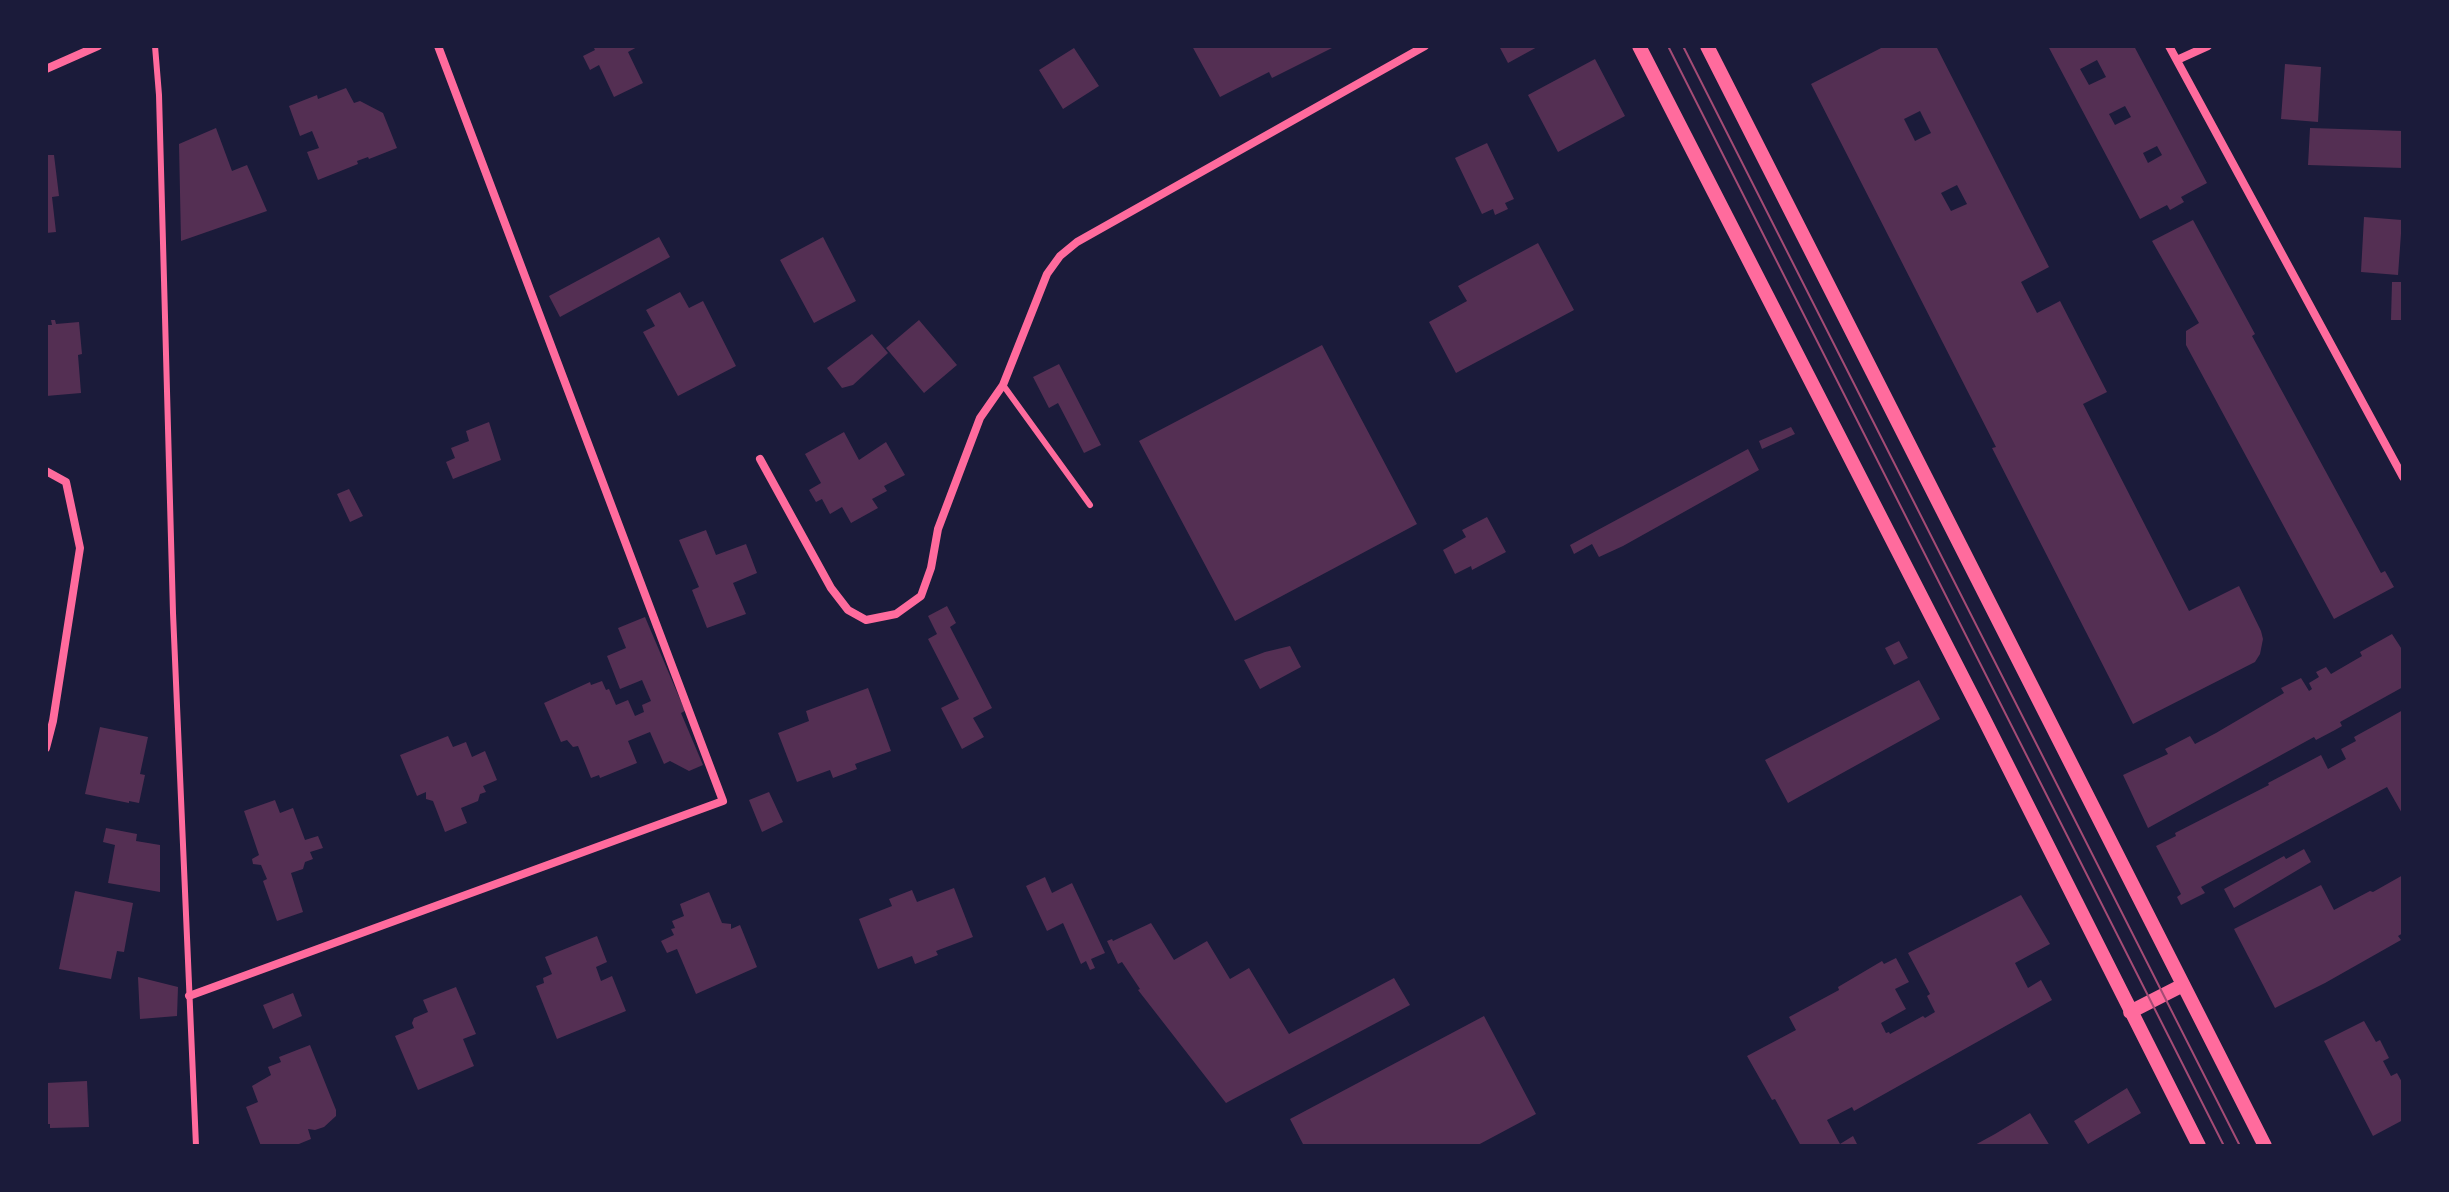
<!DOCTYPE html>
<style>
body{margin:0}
#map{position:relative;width:2449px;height:1192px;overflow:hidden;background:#1b1b3a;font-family:"Public Sans",sans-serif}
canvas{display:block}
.frame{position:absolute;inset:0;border:48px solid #1b1b3a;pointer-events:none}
</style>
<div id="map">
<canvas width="2449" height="1192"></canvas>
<div class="frame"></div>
</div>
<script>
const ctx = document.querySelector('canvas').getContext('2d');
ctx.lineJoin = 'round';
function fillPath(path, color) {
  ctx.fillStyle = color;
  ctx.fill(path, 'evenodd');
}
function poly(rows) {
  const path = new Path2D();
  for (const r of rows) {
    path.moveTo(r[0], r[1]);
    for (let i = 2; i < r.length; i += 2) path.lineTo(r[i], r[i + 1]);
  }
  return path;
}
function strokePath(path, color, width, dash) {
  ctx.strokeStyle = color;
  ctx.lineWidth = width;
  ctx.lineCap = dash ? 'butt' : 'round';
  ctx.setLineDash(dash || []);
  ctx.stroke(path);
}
const building = poly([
 [593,46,639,46,628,52,643,83,614,97,599,65,590,70,583,56,595,50],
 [1192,46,1336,46,1272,78,1269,72,1220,97],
 [1499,46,1539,46,1508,63],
 [1885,46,1936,46,2049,267,2021,282,2037,313,2060,301,2107,392,2083,404,2189,611,2239,586,2261,631,2263,639,2260,654,2255,662,2133,724,1992,448,1996,447,1811,84],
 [1920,111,1931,133,1915,141,1904,119],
 [1957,185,1967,204,1951,211,1941,193],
 [2048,46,2134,46,2207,183,2181,197,2184,202,2170,210,2167,205,2140,219],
 [2097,60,2106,77,2089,85,2080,69],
 [2125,106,2131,117,2115,125,2109,114],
 [2157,146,2162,155,2148,163,2143,153],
 [1074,48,1099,86,1063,109,1039,70],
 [1595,59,1625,116,1558,152,1528,95],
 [2285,64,2321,67,2318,122,2281,119],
 [346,88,354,103,360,101,383,113,397,148,369,159,368,157,357,161,358,164,318,180,307,152,319,148,312,131,300,136,289,106,317,95,318,99],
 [216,128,232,171,247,165,267,211,181,241,179,144],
 [2310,128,2403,131,2403,168,2308,165],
 [1487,143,1514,199,1505,203,1508,209,1495,215,1493,209,1482,214,1455,158],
 [46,155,54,155,59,196,52,197,56,232,46,233],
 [2364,217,2402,220,2398,275,2361,272],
 [2193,220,2255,334,2252,336,2381,573,2385,571,2394,587,2334,619,2186,345,2186,331,2199,323,2152,241],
 [659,237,670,257,560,317,549,296],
 [823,237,856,301,814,323,780,260],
 [1538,243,1574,310,1456,373,1429,322,1467,301,1458,286],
 [2392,282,2403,282,2403,320,2391,320],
 [680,292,689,308,703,301,736,366,678,396,643,332,655,326,646,310],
 [51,320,55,320,56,324,79,322,82,354,78,355,81,393,46,396,46,325,52,325],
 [919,320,957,365,924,393,886,348],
 [872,334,888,353,853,385,842,388,827,368],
 [1322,345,1417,524,1235,621,1139,441],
 [1059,364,1101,445,1084,453,1058,403,1049,408,1033,377],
 [489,422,501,460,453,479,446,462,455,458,451,448,469,441,466,431],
 [1791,427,1795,434,1762,449,1759,441],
 [844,432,859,460,886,442,905,475,884,486,887,491,872,499,878,508,851,523,842,507,830,514,822,499,816,502,809,490,821,483,805,454],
 [1748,449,1759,470,1623,546,1599,557,1592,544,1574,554,1570,545],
 [349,489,363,516,350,522,337,494],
 [1487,517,1506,552,1472,570,1471,566,1455,574,1443,550,1466,537,1462,530],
 [706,530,716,555,746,544,757,573,733,583,746,614,707,628,692,590,699,587,679,540],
 [947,606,956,623,950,627,992,708,973,718,984,737,962,749,941,708,959,699,928,639,937,634,928,616],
 [645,617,685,711,681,713,703,765,689,771,670,761,664,764,650,732,628,741,637,763,600,778,599,775,591,778,578,746,573,747,567,740,561,742,544,703,590,682,591,685,602,681,606,690,609,689,616,705,628,700,635,716,644,712,642,705,651,701,642,680,620,689,607,656,626,648,618,628],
 [2392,634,2403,651,2403,687,2340,722,2342,726,2335,730,2316,740,2314,737,2148,828,2123,775,2168,754,2165,749,2190,736,2195,744,2216,733,2284,693,2281,688,2301,678,2309,691,2312,689,2309,683,2319,677,2316,672,2326,667,2331,674,2362,656,2360,652],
 [1899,641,1908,658,1894,665,1885,648],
 [1290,646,1301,667,1260,689,1244,660,1265,652],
 [1919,680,1940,719,1788,803,1765,760],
 [868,688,891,751,855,764,857,769,833,778,830,770,797,782,778,733,809,721,806,711],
 [2403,710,2403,815,2387,787,2201,887,2205,893,2181,905,2177,897,2181,894,2156,846,2176,836,2175,833,2269,785,2268,783,2321,755,2328,769,2346,759,2341,749,2356,741,2354,737],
 [100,727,148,737,140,774,145,775,139,803,129,801,129,803,85,794],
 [448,736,453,747,466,742,472,757,485,751,497,780,483,786,486,792,480,794,478,801,461,808,467,823,445,832,433,801,426,799,426,792,417,796,400,755],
 [769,792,783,822,762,832,749,800],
 [275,800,280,813,293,808,305,840,318,836,323,848,310,852,313,859,305,862,303,869,291,873,303,912,277,921,263,881,267,879,261,865,253,864,252,859,259,855,244,811],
 [106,828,137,834,136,841,160,845,160,892,108,883,115,845,103,842],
 [2304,849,2311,862,2234,908,2224,889,2284,856,2286,859],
 [2403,875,2403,933,2398,936,2401,940,2325,983,2275,1008,2234,929,2321,885,2334,910,2370,891,2373,892],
 [1045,877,1052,893,1072,883,1105,953,1091,959,1095,968,1090,970,1086,961,1081,964,1063,923,1047,931,1026,886],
 [954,888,973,937,936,951,938,955,915,964,912,956,878,969,859,919,892,906,889,899,912,890,917,902],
 [75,891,133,903,124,952,117,951,111,979,59,969],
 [709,892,722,923,731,924,731,929,740,925,757,967,696,994,677,949,667,953,661,941,674,935,671,929,675,928,672,921,684,916,680,904],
 [2021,895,2050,944,2015,963,2028,988,2041,980,2052,1000,1854,1111,1852,1107,1827,1120,1840,1144,1853,1136,1858,1146,1801,1146,1775,1099,1772,1100,1747,1056,1796,1030,1789,1017,1839,990,1838,987,1882,961,1884,964,1896,958,1909,982,1895,989,1906,1009,1881,1023,1886,1033,1889,1032,1890,1034,1923,1016,1925,1018,1935,1012,1927,996,1930,994,1908,953],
 [1151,923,1174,960,1207,941,1230,979,1249,968,1289,1034,1394,978,1410,1005,1226,1103,1138,990,1140,989,1122,962,1118,964,1107,941,1112,939,1113,941],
 [597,936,607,962,596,967,601,981,612,976,626,1011,557,1039,536,986,544,983,543,978,552,974,545,957],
 [138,977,178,987,177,1016,140,1019],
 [456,987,476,1034,463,1039,474,1066,418,1090,395,1036,414,1028,412,1023,414,1018,428,1012,423,1000],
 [293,993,302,1016,273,1029,263,1005],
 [1484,1016,1536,1114,1476,1146,1304,1146,1290,1119],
 [2364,1021,2376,1042,2380,1040,2389,1058,2383,1061,2391,1076,2397,1073,2403,1084,2403,1120,2373,1136,2324,1041],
 [310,1045,336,1110,336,1116,324,1127,315,1130,308,1129,311,1139,294,1146,261,1146,246,1107,258,1102,252,1086,271,1075,268,1067,281,1062,279,1057],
 [87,1081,89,1127,50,1128,50,1124,46,1124,46,1083],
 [2127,1088,2141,1113,2088,1144,2074,1121],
 [2030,1113,2050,1146,1973,1146,1995,1134]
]);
const service = poly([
 [155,46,159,95,173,613,196,1146],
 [1003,385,1090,505]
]);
const minor = poly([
 [2169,46,2403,477],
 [2177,60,2208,46],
 [46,69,98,46],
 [760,459,831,588,848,610,866,620,896,614,921,596,931,568,938,529,980,418,1003,385,1047,274,1060,256,1077,242,1425,46],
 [46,471,66,482,80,548,53,721,46,748],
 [189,996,723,801,438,46]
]);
const tertiary = poly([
 [1639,46,1984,719,2199,1146],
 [1707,46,2265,1146],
 [2130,1012,2183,985]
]);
const tram = poly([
 [1668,46,2224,1146],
 [1683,46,2240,1146]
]);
fillPath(building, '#542f53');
strokePath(service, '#ff6b9d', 6);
strokePath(minor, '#ff6b9d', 8);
strokePath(tertiary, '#ff6b9d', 14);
strokePath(tram, '#a44b75', 2);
</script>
